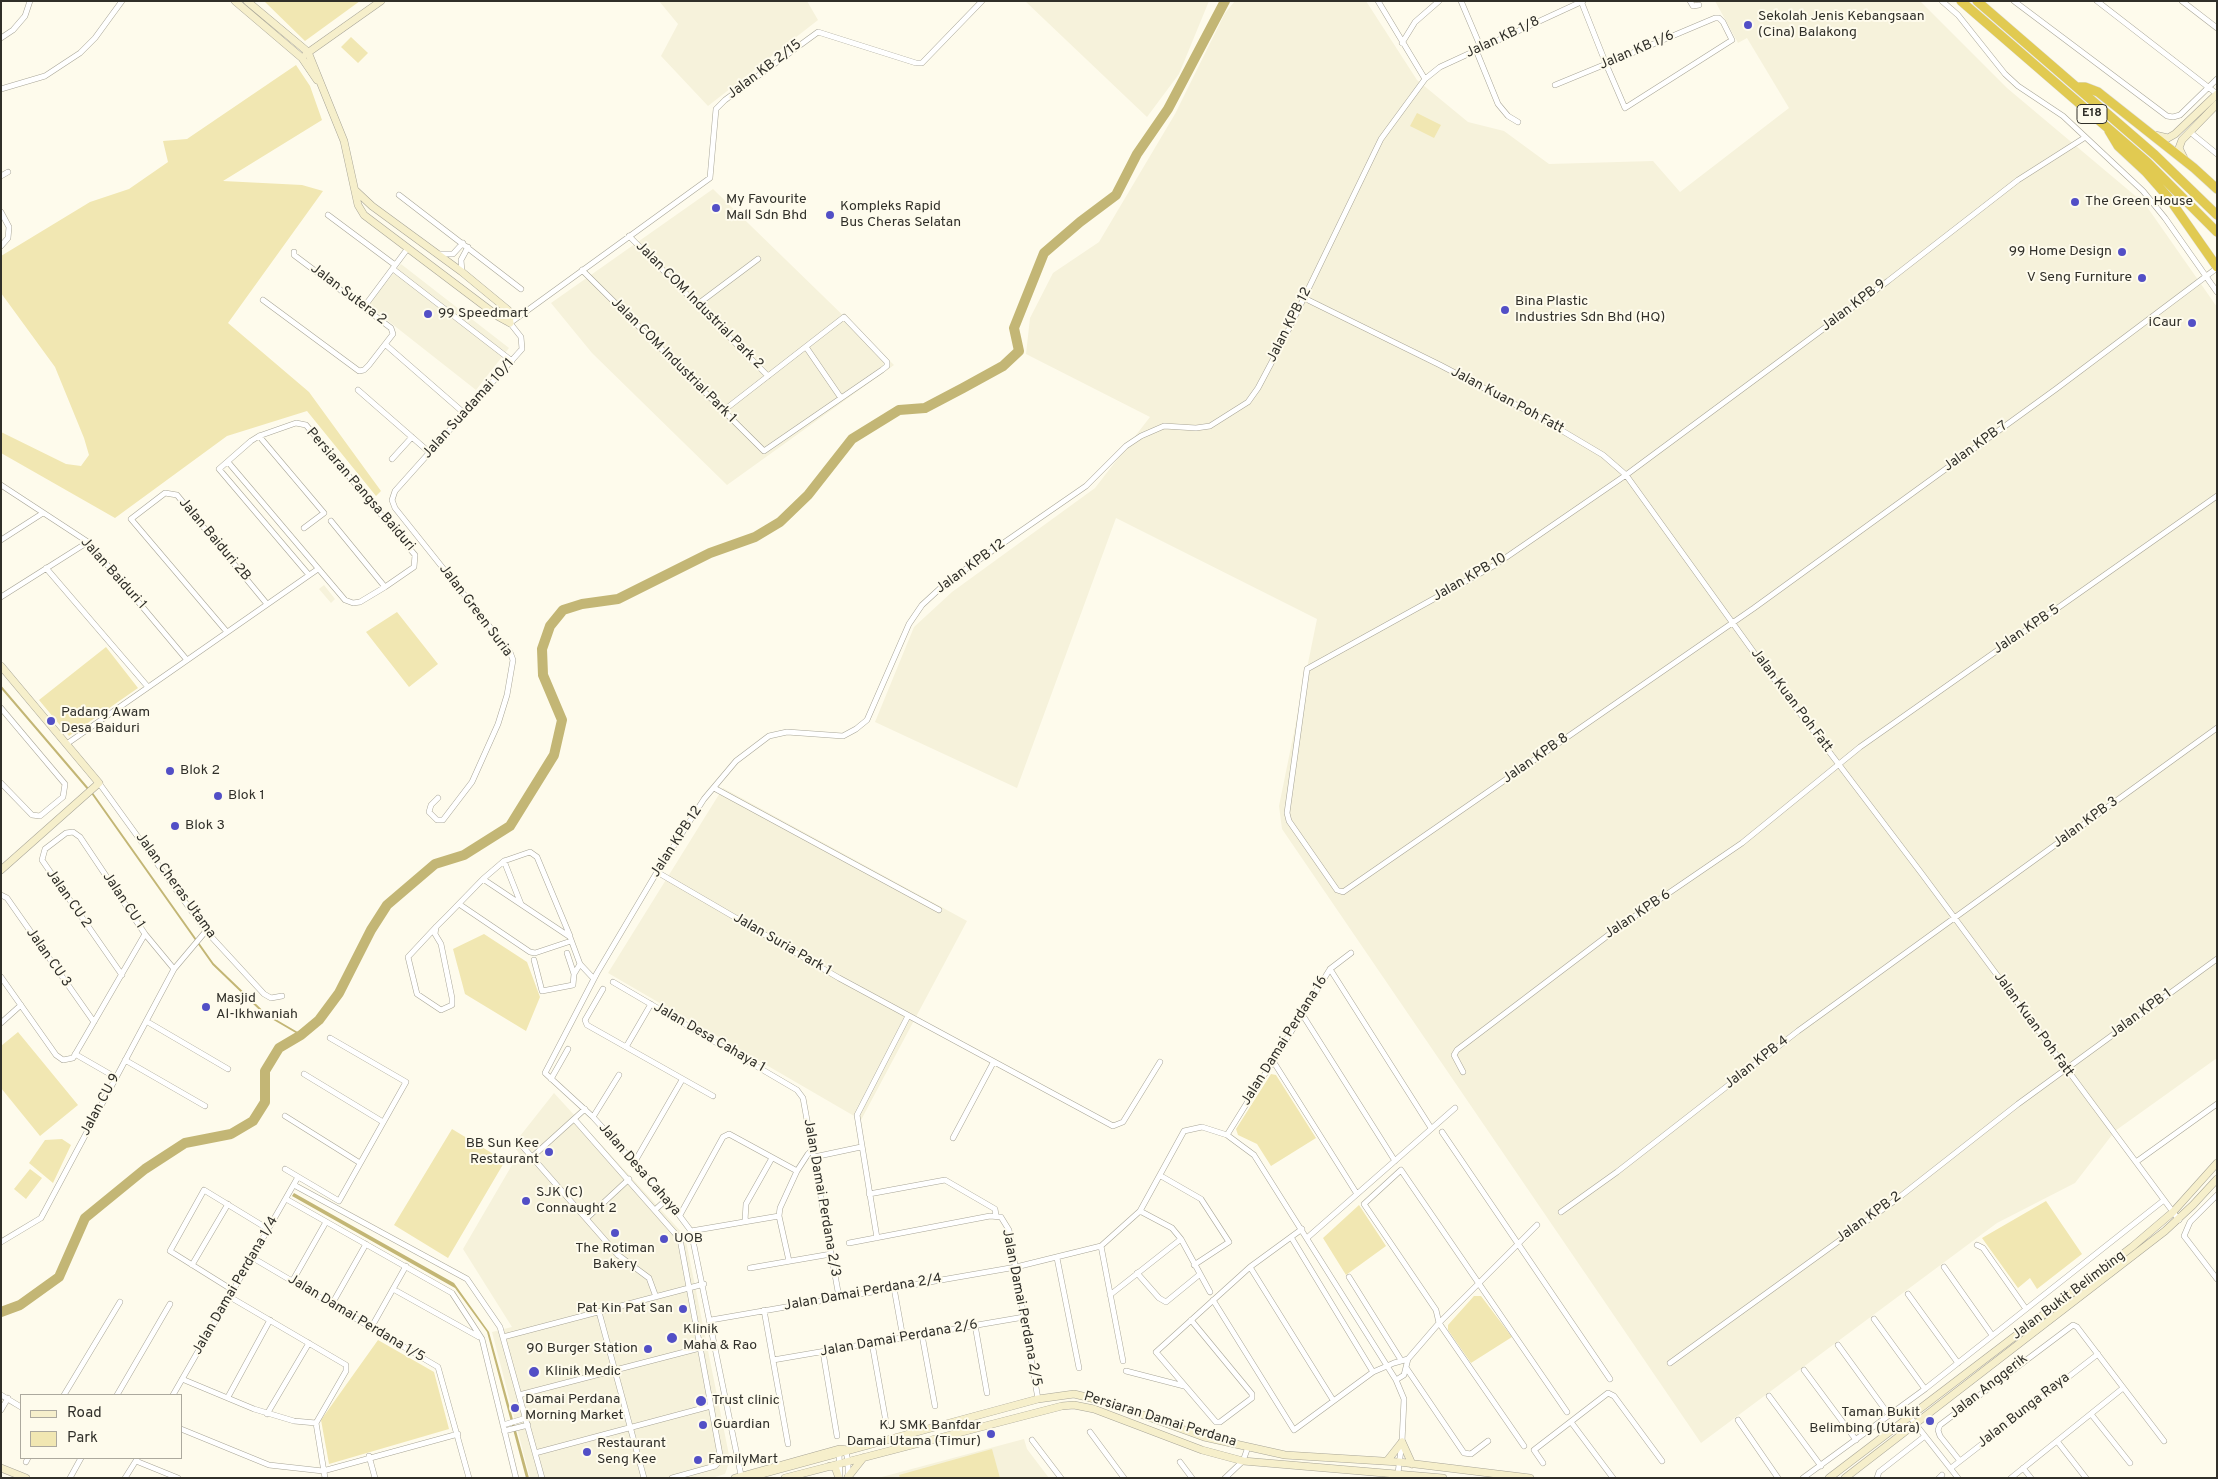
<!DOCTYPE html>
<style>
body{margin:0}
#map{position:relative;width:2218px;height:1479px;overflow:hidden;background:#fefbec;font-family:Overpass,sans-serif}
canvas{display:block}
.frame{position:absolute;inset:0;border:2px solid #302f29;pointer-events:none}
.legend{position:absolute;left:20px;top:1394px;width:162px;height:65px;box-sizing:border-box;background:#fefbec;border:1px solid #aca99e;margin:0;padding:6px 9px;list-style:none;font-size:15px;color:#302f29}
.legend li{display:flex;align-items:center;gap:10px;height:25px}
.legend b{width:25px;border:1px solid #aca99e}
</style>
<div id="map">
<canvas width="2218" height="1479"></canvas>
<div class="frame"></div>
<ul class="legend">
<li><b style="height:6px;background:#f6efcb"></b>Road</li>
<li><b style="height:14px;background:#f1e7b2"></b>Park</li>
</ul>
</div>
<script>
const ctx = document.querySelector('canvas').getContext('2d');
ctx.lineJoin = 'round';
function fillPath(path, color) {
  ctx.fillStyle = color;
  ctx.fill(path, 'evenodd');
}
function poly(rows) {
  const path = new Path2D();
  for (const r of rows) {
    path.moveTo(r[0], r[1]);
    for (let i = 2; i < r.length; i += 2) path.lineTo(r[i], r[i + 1]);
  }
  return path;
}
function strokePath(path, color, width, dash) {
  ctx.strokeStyle = color;
  ctx.lineWidth = width;
  ctx.lineCap = dash ? 'butt' : 'round';
  ctx.setLineDash(dash || []);
  ctx.stroke(path);
}
function label(font, color, halo, rows, align = 'center') {
  ctx.font = font + ' Overpass,sans-serif';
  ctx.lineWidth = 4;
  ctx.setLineDash([]);
  ctx.textBaseline = 'middle';
  ctx.strokeStyle = halo;
  ctx.fillStyle = color;
  for (const [text, x, y, turn = 0] of rows) {
    ctx.save();
    ctx.translate(x, y);
    ctx.rotate((+turn || 0) * Math.PI / 180);
    ctx.textAlign = isNaN(turn) ? turn : align;
    if (halo) ctx.strokeText(text, 0, 0);
    ctx.fillText(text, 0, 0);
    ctx.restore();
  }
}
const built = poly([
 [659,1,807,1,818,20,708,106,661,56,678,24],
 [1025,1,1209,1,1179,74,1147,117],
 [1235,1,1366,1,1417,80,1468,122,1504,131,1549,164,1653,161,1680,192,1789,108,1747,38,1738,43,1715,1,1920,1,2007,88,2145,204,2217,307,2217,1058,2115,1131,2075,1183,1997,1223,1701,1443,1282,829,1279,806,1317,619,1116,518,1017,788,875,722,914,627,952,592,1095,488,1150,417,1026,354,1030,318,1053,273,1099,242,1175,114,1225,13],
 [713,189,894,365,727,485,592,353,551,303],
 [401,264,509,348,476,390,368,305],
 [324,585,335,599,331,603,319,589],
 [723,788,967,921,861,1120,608,973],
 [554,1093,685,1236,730,1460,725,1474,712,1478,530,1478,492,1332,512,1327,463,1249,519,1153,513,1145],
 [1024,1439,1027,1449,1049,1478,878,1478]
]);
const green = poly([
 [264,1,360,1,305,41],
 [351,37,368,53,358,63,341,47],
 [296,65,310,86,322,120,223,181,302,185,323,191,228,323,309,392,381,491,376,496,307,411,227,436,115,518,1,453,1,432,66,464,81,466,89,455,84,438,55,367,1,293,1,256,90,202,129,189,168,162,163,141,187,139],
 [1417,113,1441,125,1434,138,1410,126],
 [397,612,438,664,409,687,366,632],
 [106,647,138,688,69,736,39,700],
 [484,934,527,962,540,997,526,1031,465,994,453,949],
 [18,1032,78,1105,40,1136,1,1088,1,1046],
 [1271,1074,1276,1075,1316,1138,1271,1166,1257,1144,1238,1135,1236,1129],
 [452,1129,505,1161,448,1258,394,1225],
 [62,1139,71,1145,53,1183,29,1163,45,1140],
 [30,1169,42,1178,26,1199,14,1189],
 [2046,1201,2082,1254,2037,1289,2030,1278,2018,1288,1982,1238],
 [1359,1205,1386,1246,1346,1275,1323,1238],
 [1474,1296,1481,1296,1512,1337,1471,1363,1448,1330,1448,1325],
 [378,1340,434,1372,449,1429,329,1464,321,1420],
 [992,1449,1000,1478,900,1478,899,1475]
]);
const water = poly([
 [294,1193,454,1283,489,1332,529,1478,526,1478,487,1332,455,1288,292,1196]
]);
const stream = poly([
 [1,687,89,790],
 [92,793,213,964,265,1014,301,1035]
]);
const river = poly([
 [1,1312,20,1305,59,1277,85,1218,145,1169,185,1143,231,1134,253,1121,265,1102,265,1071,279,1048,301,1035,319,1020,339,993,371,930,387,905,435,864,464,855,510,826,554,755,562,720,543,675,542,649,550,626,563,610,582,604,618,599,710,553,755,537,780,522,808,495,852,439,899,410,925,408,963,388,1003,366,1019,351,1014,328,1044,253,1080,222,1116,195,1137,154,1168,109,1225,1]
]);
const street = poly([
 [1378,1,1425,79],
 [1461,1,1481,48],
 [1690,1,1693,6,1699,5],
 [1942,1,1958,15,2005,74,2018,86,2063,116,2143,191,2165,218,2217,292],
 [2014,1,2167,116,2173,117,2180,115,2217,79],
 [2097,1,2217,94],
 [2182,1,2217,28],
 [1,38,13,30,25,16,30,1],
 [1402,43,1415,22,1439,1],
 [1476,50,1498,104,1508,116,1518,122],
 [1555,85,1606,64,1715,18,1719,18,1723,22,1732,40,1625,108,1606,64,1581,1],
 [1,89,45,76,80,53,95,38,122,1],
 [2190,132,2217,154],
 [2084,138,2018,180,1888,281,1626,475,1495,565,1307,669,1287,813,1289,821,1337,890,1343,892,1754,608,2056,389,2217,268],
 [1,176,8,172],
 [399,195,521,289],
 [1,212,9,227,8,238,1,246],
 [328,215,395,265],
 [629,236,768,376],
 [440,254,453,254,463,243],
 [393,269,512,361],
 [582,270,764,451,882,370,887,366,887,362,844,317,723,411],
 [462,272,461,260,468,247],
 [1304,298,1440,365,1539,417,1603,455,1626,475,1755,654,1922,874,2179,1220],
 [263,300,359,371,364,370,369,365,393,334,391,328,294,255,294,252],
 [698,304,758,259],
 [364,307,408,248],
 [386,345,464,413],
 [806,347,841,398],
 [358,390,429,452],
 [259,436,324,513,304,528],
 [392,459,412,437],
 [228,462,345,600,353,603,360,602,385,587,414,567,415,555,306,425,296,423,259,436,251,441,219,469,309,575],
 [1,485,88,542,187,660],
 [331,521,385,587],
 [1,540,43,513],
 [46,568,148,687],
 [1,597,88,542],
 [227,632,131,519,165,493,177,495,267,604],
 [1,708,65,784,63,797,40,816,32,815,1,783],
 [68,743,318,569],
 [99,783,206,931,264,994,271,998,282,996],
 [714,788,939,910],
 [438,798,431,805,429,812,437,820,443,820,472,782,498,724,507,695,513,660,510,652,395,508,392,500,395,491,522,349,521,337,510,323,710,178,716,109,725,100,818,32,916,63,922,63,982,1],
 [657,872,839,978,1113,1126,1123,1122,1160,1062],
 [483,879,504,861],
 [1,895,7,898,94,1022],
 [459,904,530,952,535,953,571,941],
 [521,904,504,861,530,852,537,857,570,936],
 [436,927,435,934,441,944,452,998,452,1005,441,1010,417,994,408,957,436,927,448,915,483,879,570,937,580,964,594,979],
 [567,953,574,974],
 [534,960,542,991,573,985,574,974,580,964],
 [1330,969,1431,1128],
 [122,975,42,860,45,849,66,833,73,832,80,837,145,934,174,969],
 [1,977,56,1055,63,1060,73,1058,145,934],
 [613,982,797,1090,803,1098,839,1297],
 [603,989,585,1020,587,1025,713,1096],
 [1302,1014,1395,1161],
 [146,1021,228,1069],
 [1,1023,21,1005],
 [626,1047,651,1004],
 [75,1054,115,1077],
 [125,1060,205,1106],
 [1273,1061,1357,1194],
 [1463,1072,1454,1055,1457,1050,1619,927,1742,843,1860,747,2217,496],
 [304,1074,383,1122],
 [551,1079,568,1049],
 [285,1116,360,1163],
 [593,1117,619,1075],
 [575,1120,680,1239,721,1460,715,1466,672,1478],
 [1442,1132,1610,1379],
 [1227,1135,1330,969,1351,953],
 [953,1138,993,1063],
 [517,1140,618,1255,649,1278,656,1297],
 [532,1157,585,1109],
 [814,1157,861,1147],
 [2136,1162,2217,1104],
 [634,1163,682,1080],
 [285,1169,339,1201,406,1082,330,1038],
 [1161,1176,1201,1199,1229,1242,1194,1265],
 [294,1185,467,1279,500,1327,542,1478],
 [869,1194,945,1180,995,1209,996,1215],
 [2217,1195,2190,1222,2184,1236,2217,1279],
 [286,1199,452,1293,482,1339,516,1478],
 [656,1209,667,1199],
 [1140,1211,1172,1228,1181,1239,1210,1292],
 [1561,1212,1617,1172,1798,1031,2217,728],
 [680,1215,723,1137,729,1134,797,1171],
 [587,1218,629,1179],
 [745,1221,746,1204,772,1158],
 [691,1231,779,1216],
 [1291,1237,1373,1372],
 [877,1238,857,1115,908,1016],
 [1307,1238,1455,1108],
 [1,1242,41,1218,174,969,206,931],
 [849,1243,990,1216,1001,1217,1009,1230,1038,1399],
 [1977,1245,1983,1248,2026,1309],
 [1101,1246,1123,1361],
 [253,1258,438,1367,469,1478],
 [1057,1258,1079,1368],
 [789,1261,779,1216,780,1208,797,1171,808,1154,812,1150],
 [192,1265,228,1204],
 [1250,1267,1333,1400],
 [1944,1267,1992,1335],
 [750,1268,831,1254],
 [1137,1273,1159,1298,1166,1302,1199,1275],
 [1349,1277,1401,1360],
 [293,1280,326,1222],
 [894,1288,903,1338],
 [393,1289,479,1337],
 [234,1291,170,1251,204,1190,268,1229],
 [1908,1294,1958,1363],
 [1110,1295,1181,1239],
 [230,1297,346,1365,346,1371,316,1423,325,1478],
 [1213,1300,1294,1430,1373,1372,1394,1363,1408,1359],
 [332,1304,366,1244],
 [764,1310,788,1444],
 [599,1312,644,1478],
 [1874,1319,1925,1389],
 [711,1320,1016,1267,1101,1246,1140,1211,1184,1131,1202,1127,1227,1135,1254,1155,1396,1380,1404,1399,1402,1442,1398,1473],
 [1191,1320,1252,1394,1252,1398,1220,1422,1216,1422,1156,1352,1250,1267,1302,1229],
 [975,1325,987,1393],
 [371,1328,406,1266],
 [922,1335,935,1406],
 [503,1337,704,1284],
 [872,1343,886,1422],
 [1838,1345,1889,1415],
 [823,1352,837,1436],
 [773,1360,1024,1317],
 [1670,1363,1897,1199,2018,1104,2217,959],
 [1407,1369,1464,1453,1471,1454,1488,1441],
 [1804,1370,1856,1440],
 [1126,1371,1184,1386],
 [182,1379,254,1409,294,1421,316,1423],
 [1396,1380,1404,1375,1408,1359,1439,1323,1537,1225],
 [1,1395,21,1407],
 [64,1395,120,1302],
 [117,1395,170,1304],
 [173,1395,298,1177],
 [519,1395,700,1348],
 [1769,1396,1821,1466],
 [228,1397,270,1320],
 [1,1410,8,1398],
 [267,1414,309,1343],
 [2091,1414,2130,1463],
 [1910,1417,1958,1478],
 [1738,1420,1778,1478],
 [1571,1422,1613,1478],
 [503,1425,526,1418],
 [181,1429,269,1465,323,1471,458,1434],
 [504,1431,528,1425],
 [1090,1432,1124,1478],
 [1032,1440,1061,1478],
 [2057,1441,2086,1478],
 [1524,1446,1439,1323,1436,1310,1364,1204,1401,1170,1567,1412],
 [846,1452,848,1461,848,1476],
 [535,1453,711,1406],
 [839,1454,840,1478],
 [369,1456,375,1478],
 [136,1461,178,1478],
 [1960,1461,1940,1436,1938,1430,1940,1425,2073,1325,2077,1327,2164,1441],
 [26,1462,28,1458],
 [1180,1462,1192,1478],
 [1543,1463,1534,1450,1608,1393,1614,1396,1662,1461],
 [1951,1468,2098,1354],
 [2023,1468,2031,1478],
 [741,1475,691,1231,667,1199,593,1117,545,1073,597,973,657,872,704,799,736,761,769,736,787,732,843,736,856,729,867,720,909,624,922,605,947,582,1086,486,1126,446,1141,436,1164,426,1196,428,1210,426,1248,402,1258,388,1284,339,1381,139,1425,79,1440,67,1583,1],
 [70,1478,81,1458],
 [125,1478,137,1459],
 [1225,1478,1243,1461,1248,1447],
 [1803,1478,1925,1389,2164,1200],
 [1877,1478,1879,1472,1925,1436],
 [1939,1478,1942,1475],
 [2011,1478,2123,1388]
]);
const secondary = poly([
 [235,1,302,58,317,80],
 [247,1,308,52,344,141,358,205,364,215,499,317,510,323],
 [306,54,381,1],
 [2155,135,2168,138,2175,134,2217,94],
 [2184,158,2179,148,2182,140,2217,104],
 [356,191,372,206,462,272,508,310,510,323],
 [1,666,99,783,1,870],
 [1402,1442,1412,1464],
 [1387,1461,1402,1442],
 [830,1466,835,1467,839,1478],
 [1,1468,26,1478],
 [848,1477,863,1458],
 [735,1478,839,1449,849,1450],
 [747,1478,1038,1399,1074,1394,1107,1402,1204,1437,1285,1455,1399,1462,1530,1478],
 [785,1478,1062,1406,1074,1405,1094,1409,1202,1450,1243,1461,1443,1478],
 [1829,1478,2132,1247,2173,1212,2217,1163],
 [1845,1478,2165,1231,2193,1205,2217,1179]
]);
const highway = poly([
 [1961,1,2147,162,2217,232],
 [1977,1,2155,155,2217,215],
 [2077,87,2085,87,2098,92,2194,168,2217,189],
 [2109,131,2118,146,2146,172,2168,197,2217,267]
]);
const markers = [
 [1748,25,5,"#524fc6"],
 [2075,202,5,"#524fc6"],
 [716,208,5,"#524fc6"],
 [830,215,5,"#524fc6"],
 [2122,252,5,"#524fc6"],
 [2142,278,5,"#524fc6"],
 [1505,310,5,"#524fc6"],
 [428,314,5,"#524fc6"],
 [2192,323,5,"#524fc6"],
 [51,721,5,"#524fc6"],
 [170,771,5,"#524fc6"],
 [218,796,5,"#524fc6"],
 [175,826,5,"#524fc6"],
 [206,1007,5,"#524fc6"],
 [549,1152,5,"#524fc6"],
 [526,1201,5,"#524fc6"],
 [615,1233,5,"#524fc6"],
 [664,1239,5,"#524fc6"],
 [683,1309,5,"#524fc6"],
 [672,1338,6,"#524fc6"],
 [648,1349,5,"#524fc6"],
 [534,1372,6,"#524fc6"],
 [701,1401,6,"#524fc6"],
 [515,1408,5,"#524fc6"],
 [1930,1421,5,"#524fc6"],
 [703,1425,5,"#524fc6"],
 [991,1434,5,"#524fc6"],
 [587,1452,5,"#524fc6"],
 [698,1460,5,"#524fc6"]
];
const shields = [
 [2092,114,30]
];
const shieldNames = [
 ["E18",2092,114]
];
const poiNames = [
 ["Sekolah Jenis Kebangsaan",1758,17],
 ["(Cina) Balakong",1758,33],
 ["My Favourite",726,200],
 ["Mall Sdn Bhd",726,216],
 ["The Green House",2085,202],
 ["Kompleks Rapid",840,207],
 ["Bus Cheras Selatan",840,223],
 ["99 Home Design",2112,252,"right"],
 ["V Seng Furniture",2132,278,"right"],
 ["Bina Plastic",1515,302],
 ["Industries Sdn Bhd (HQ)",1515,318],
 ["99 Speedmart",438,314],
 ["iCaur",2182,323,"right"],
 ["Padang Awam",61,713],
 ["Desa Baiduri",61,729],
 ["Blok 2",180,771],
 ["Blok 1",228,796],
 ["Blok 3",185,826],
 ["Masjid",216,999],
 ["Al-Ikhwaniah",216,1015],
 ["BB Sun Kee",539,1144,"right"],
 ["Restaurant",539,1160,"right"],
 ["SJK (C)",536,1193],
 ["Connaught 2",536,1209],
 ["UOB",674,1239],
 ["The Rotiman",615,1249,"center"],
 ["Bakery",615,1265,"center"],
 ["Pat Kin Pat San",673,1309,"right"],
 ["Klinik",683,1330],
 ["Maha & Rao",683,1346],
 ["90 Burger Station",638,1349,"right"],
 ["Klinik Medic",545,1372],
 ["Damai Perdana",525,1400],
 ["Morning Market",525,1416],
 ["Trust clinic",712,1401],
 ["Taman Bukit",1920,1413,"right"],
 ["Belimbing (Utara)",1920,1429,"right"],
 ["Guardian",713,1425],
 ["KJ SMK Banfdar",981,1426,"right"],
 ["Damai Utama (Timur)",981,1442,"right"],
 ["Restaurant",597,1444],
 ["Seng Kee",597,1460],
 ["FamilyMart",708,1460]
];
const streetNames = [
 ["Jalan KB 1/8",1503,38,-25],
 ["Jalan KB 1/6",1637,51,-23],
 ["Jalan KB 2/15",765,70,-37],
 ["Jalan Sutera 2",348,295,37],
 ["Jalan COM Industrial Park 2",699,306,45],
 ["Jalan KPB 9",1854,306,-37],
 ["Jalan KPB 12",1290,325,-63],
 ["Jalan COM Industrial Park 1",673,361,45],
 ["Jalan Kuan Poh Fatt",1507,401,28],
 ["Jalan Suadamai 10/1",469,409,-48],
 ["Jalan KPB 7",1976,447,-36],
 ["Persiaran Pangsa Baiduri",360,490,49],
 ["Jalan Baiduri 2B",214,540,50],
 ["Jalan KPB 12",971,567,-36],
 ["Jalan Baiduri 1",113,574,48],
 ["Jalan KPB 10",1470,578,-30],
 ["Jalan Green Suria",475,611,53],
 ["Jalan KPB 5",2027,630,-34],
 ["Jalan Kuan Poh Fatt",1791,701,53],
 ["Jalan KPB 8",1536,759,-35],
 ["Jalan KPB 3",2086,823,-36],
 ["Jalan KPB 12",677,842,-57],
 ["Jalan Cheras Utama",175,886,54],
 ["Jalan CU 2",68,899,55],
 ["Jalan CU 1",123,901,56],
 ["Jalan KPB 6",1638,915,-34],
 ["Jalan Suria Park 1",782,945,30],
 ["Jalan CU 3",48,958,55],
 ["Jalan KPB 1",2141,1014,-36],
 ["Jalan Kuan Poh Fatt",2033,1025,54],
 ["Jalan Desa Cahaya 1",709,1038,30],
 ["Jalan Damai Perdana 16",1285,1041,-58],
 ["Jalan KPB 4",1757,1063,-38],
 ["Jalan CU 9",101,1105,-62],
 ["Jalan Desa Cahaya",639,1170,49],
 ["Jalan Damai Perdana 2/3",821,1198,80],
 ["Jalan KPB 2",1869,1218,-36],
 ["Jalan Damai Perdana 1/4",236,1286,-60],
 ["Jalan Damai Perdana 2/4",863,1293,-10],
 ["Jalan Bukit Belimbing",2069,1296,-37],
 ["Jalan Damai Perdana 2/5",1021,1308,79],
 ["Jalan Damai Perdana 1/5",356,1319,31],
 ["Jalan Damai Perdana 2/6",899,1339,-10],
 ["Jalan Anggerik",1989,1387,-38],
 ["Jalan Bunga Raya",2024,1411,-38],
 ["Persiaran Damai Perdana",1160,1420,17]
];
fillPath(built, '#f6f2db');
fillPath(green, '#f1e7b2');
fillPath(water, '#c3b675');
strokePath(stream, '#c3b675', 2);
strokePath(river, '#c3b675', 10);
strokePath(street, '#a8a597', 6);
strokePath(secondary, '#a8a597', 8);
strokePath(highway, '#dededd', 10);
strokePath(street, '#fff', 5);
strokePath(secondary, '#f6efcb', 7);
strokePath(highway, '#e1ca51', 9);
for (const [x, y, r, color] of markers) {
  const dot = new Path2D();
  dot.arc(x, y, r, 0, 2 * Math.PI);
  ctx.fillStyle = color;
  ctx.fill(dot);
  strokePath(dot, '#fefbec', 2);
}
for (const [x, y, w] of shields) {
  const box = new Path2D();
  box.roundRect(x - w / 2, y - 9.5, w, 19, 4);
  ctx.fillStyle = '#fefbec';
  ctx.fill(box);
  strokePath(box, '#302f29', 1);
}
label('bold 12px', '#302f29', null, shieldNames);
label('14px', '#302f29', '#fefbec', poiNames, 'left');
label('14px', '#302f29', '#fefbec', streetNames);
</script>
